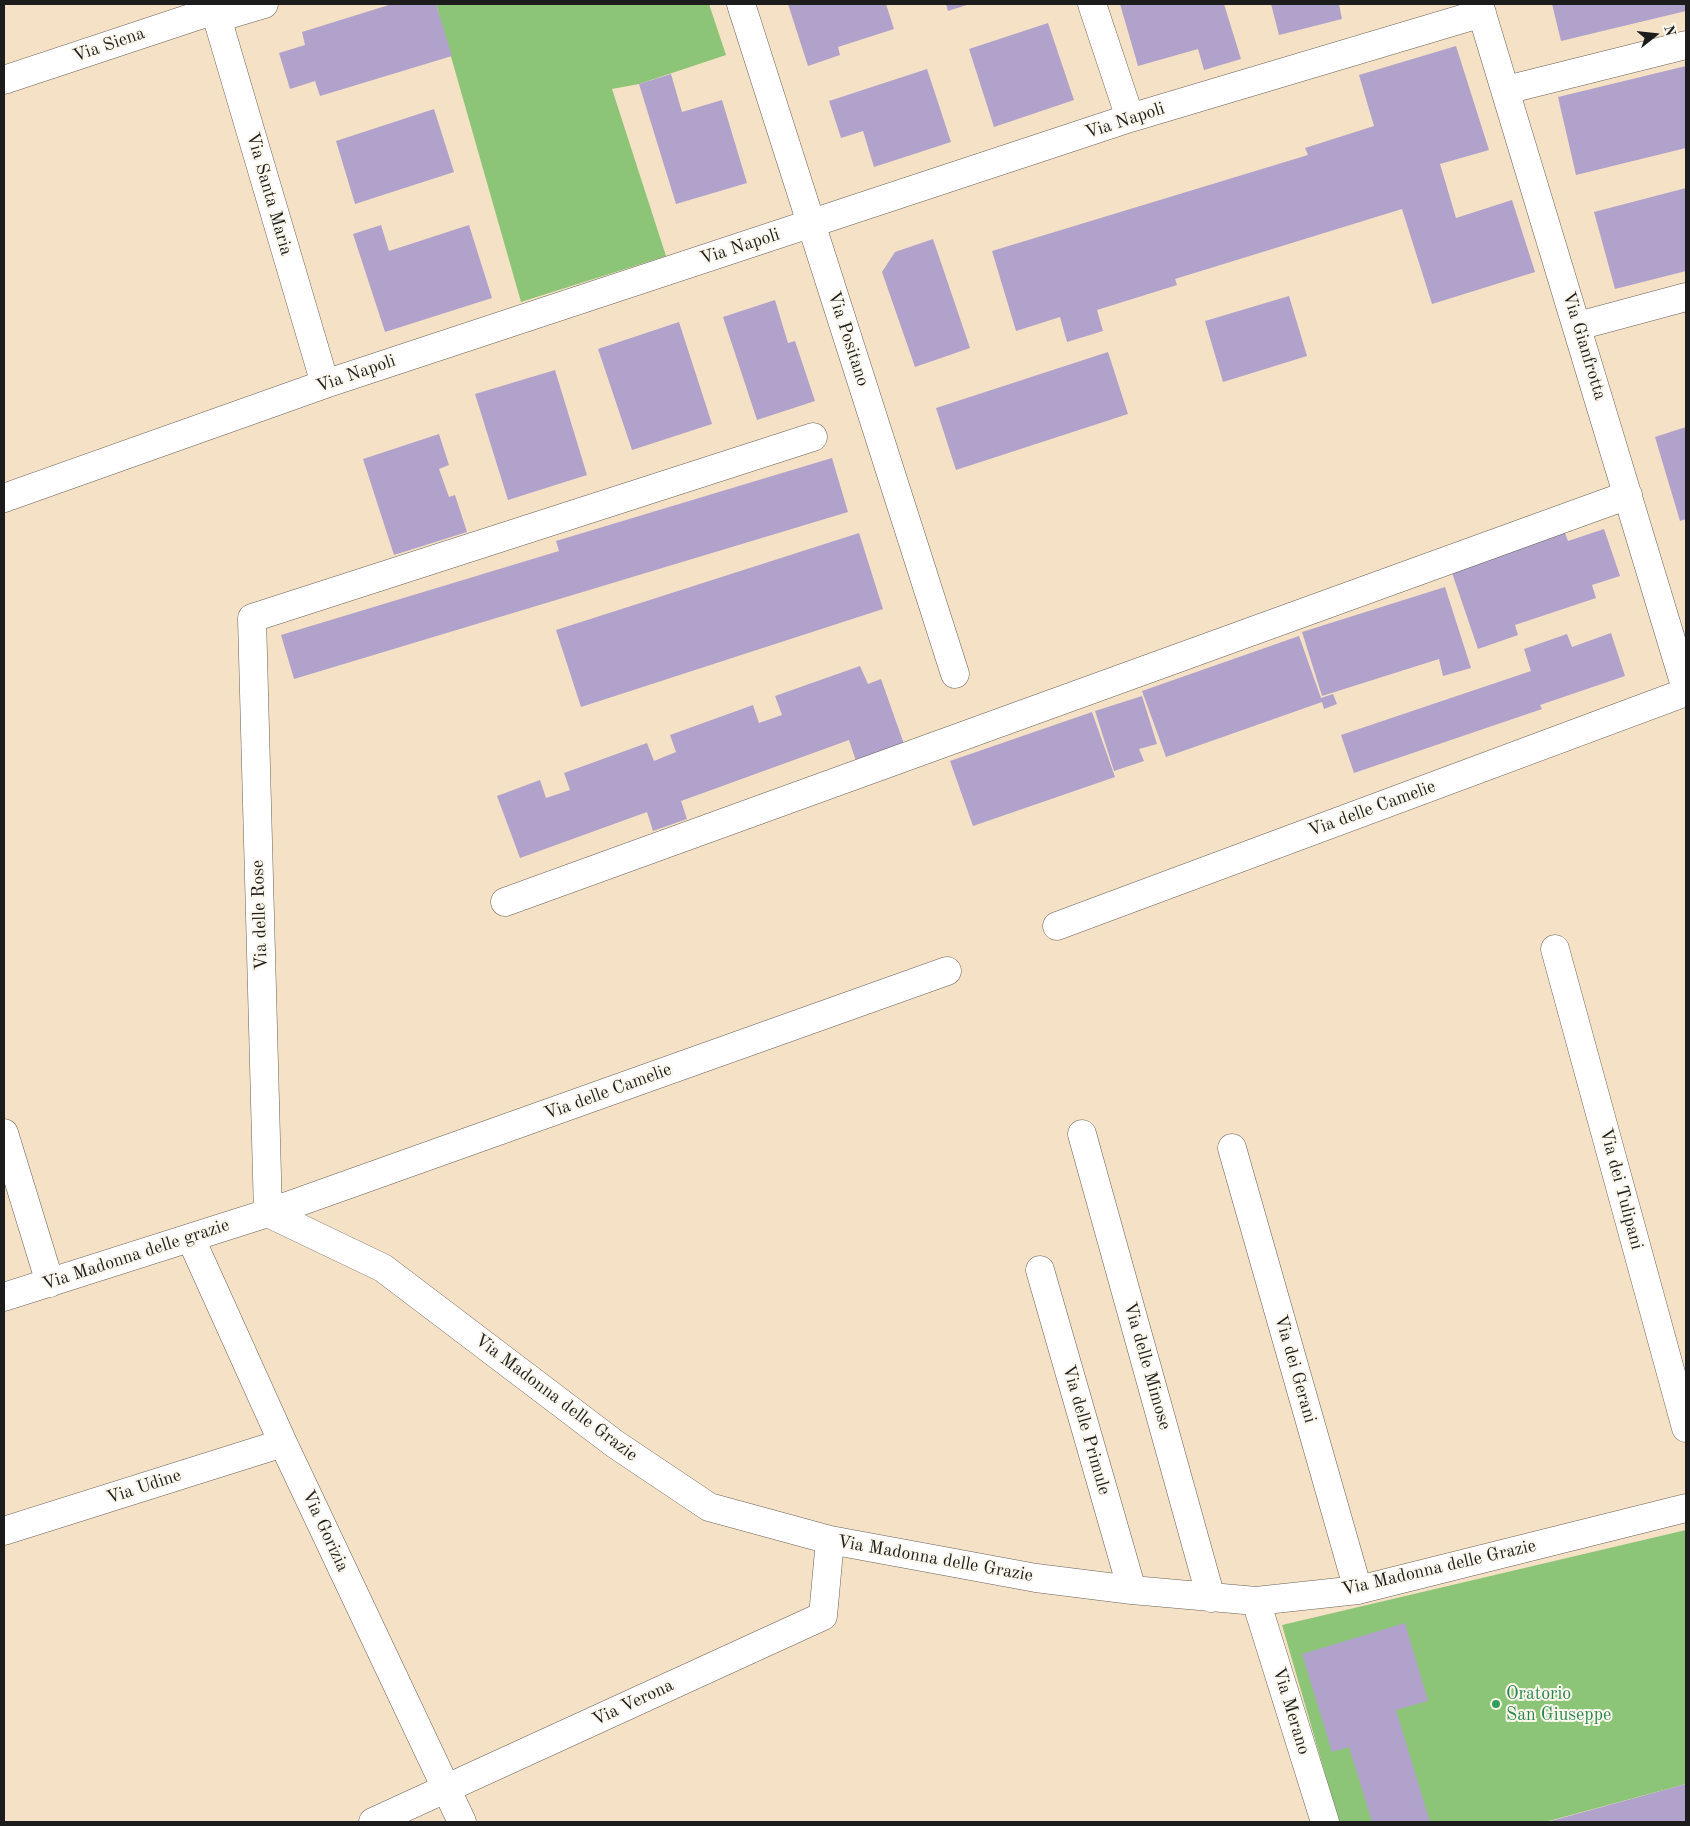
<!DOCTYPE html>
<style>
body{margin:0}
#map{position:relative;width:1690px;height:1826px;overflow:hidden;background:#f5e1c5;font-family:"Old Standard TT",serif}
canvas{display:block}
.frame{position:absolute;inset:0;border:5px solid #1c1c1c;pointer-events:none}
.north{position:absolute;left:1630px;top:10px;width:50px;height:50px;-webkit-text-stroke:4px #fbf7ec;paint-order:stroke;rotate:74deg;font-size:14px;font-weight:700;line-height:20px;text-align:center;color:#1c1c1c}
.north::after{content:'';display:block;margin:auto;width:18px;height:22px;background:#1c1c1c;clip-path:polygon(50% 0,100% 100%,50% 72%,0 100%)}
</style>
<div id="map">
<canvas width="1690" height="1826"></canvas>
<div class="frame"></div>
<div class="north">N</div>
</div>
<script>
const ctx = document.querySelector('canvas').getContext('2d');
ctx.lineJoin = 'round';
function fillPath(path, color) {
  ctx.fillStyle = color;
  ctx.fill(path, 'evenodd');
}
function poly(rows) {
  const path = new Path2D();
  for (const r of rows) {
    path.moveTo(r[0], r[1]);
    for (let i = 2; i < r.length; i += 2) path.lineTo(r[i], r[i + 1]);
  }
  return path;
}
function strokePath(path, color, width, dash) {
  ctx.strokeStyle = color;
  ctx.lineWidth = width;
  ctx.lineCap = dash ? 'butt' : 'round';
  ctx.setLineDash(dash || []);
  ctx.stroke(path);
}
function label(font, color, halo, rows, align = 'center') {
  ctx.font = font + ' "Old Standard TT",serif';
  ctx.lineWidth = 4;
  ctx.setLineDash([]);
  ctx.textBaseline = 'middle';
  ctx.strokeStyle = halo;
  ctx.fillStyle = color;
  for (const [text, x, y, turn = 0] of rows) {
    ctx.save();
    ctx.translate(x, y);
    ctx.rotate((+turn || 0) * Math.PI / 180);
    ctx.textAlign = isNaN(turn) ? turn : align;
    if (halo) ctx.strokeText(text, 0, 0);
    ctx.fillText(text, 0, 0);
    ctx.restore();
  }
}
const green = poly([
 [436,4,709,4,726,55,639,84,612,89,666,256,521,302],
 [1686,1530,1686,1784,1545,1822,1339,1822,1282,1625]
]);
const building = poly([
 [392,4,436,4,452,56,320,96,315,81,290,89,279,53,305,45,302,32],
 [788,4,886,4,894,29,838,47,840,55,808,66],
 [946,4,970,4,948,11],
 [1120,4,1224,4,1241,59,1204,70,1198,49,1138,66],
 [1271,4,1339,4,1342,19,1279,35],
 [1552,4,1686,4,1686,11,1561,41],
 [1048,23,1074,100,994,127,969,49],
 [1456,46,1489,150,1440,164,1456,218,1512,200,1535,272,1432,304,1402,209,1175,279,1177,285,1097,310,1103,331,1067,342,1060,317,1016,331,992,251,1308,155,1305,148,1374,126,1359,75],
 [1686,66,1686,148,1576,175,1558,97],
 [927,69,951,142,874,167,863,131,841,138,829,101],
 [671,74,682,112,722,100,747,183,676,204,639,84],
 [434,109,454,172,355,204,336,141],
 [1686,188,1686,271,1615,289,1594,212],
 [381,225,389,251,469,225,492,298,385,332,353,234],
 [933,239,970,348,915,367,882,272,895,252],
 [1289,296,1307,356,1223,382,1205,321],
 [775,300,788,343,795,341,815,401,757,420,723,317],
 [679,322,712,424,632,450,598,349],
 [1108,352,1128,414,956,470,936,408],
 [555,370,587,475,508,500,475,394],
 [1686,427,1686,519,1680,521,1655,437],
 [439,434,449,465,439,469,449,497,455,495,467,532,394,555,363,459],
 [832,458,848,512,294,679,281,635,559,551,556,541],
 [1563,528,1568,541,1604,529,1620,576,1592,585,1596,598,1515,625,1518,635,1478,649,1450,567],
 [859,533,883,609,581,707,556,630],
 [1445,587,1471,668,1443,676,1439,659,1322,696,1302,632],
 [1611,633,1625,676,1540,705,1542,709,1354,773,1341,735,1531,671,1524,649,1567,634,1572,647],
 [1299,636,1321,698,1333,694,1337,704,1324,709,1322,702,1166,757,1142,691],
 [860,666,868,684,881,679,904,744,856,761,849,740,681,801,687,819,653,831,647,812,520,858,497,796,540,780,546,798,570,790,564,773,647,743,654,761,676,752,670,735,753,705,759,723,782,715,775,696],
 [1142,696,1157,744,1139,749,1144,761,1114,771,1095,711],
 [1092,712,1115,777,973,826,950,761],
 [1405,1623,1428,1701,1396,1710,1430,1822,1372,1822,1349,1747,1332,1752,1302,1654],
 [1686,1784,1686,1822,1547,1822]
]);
const minor = poly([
 [213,4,325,384],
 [741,4,955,674],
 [1092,4,1130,118],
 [1479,4,1686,689],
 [217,18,264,4],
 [4,80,215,10],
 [1506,90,1686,45],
 [1578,326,1686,297],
 [4,498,325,384,1130,118,1482,13],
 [505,902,1628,495],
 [1057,926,1686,692],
 [1555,949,1686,1428],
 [4,1133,50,1283],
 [1082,1134,1211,1598],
 [1232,1148,1358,1590],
 [268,1213,383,1268,615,1444,709,1507,830,1540,1036,1578,1132,1590,1256,1601,1358,1590,1686,1508],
 [268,1213,252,618,813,437],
 [191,1239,283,1443,462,1822],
 [1040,1270,1132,1590],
 [4,1297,268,1213,947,971],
 [4,1531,283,1443],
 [1256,1601,1325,1822],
 [373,1822,823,1616,830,1540]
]);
const markers = [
 [1496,1704,5,"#2e9e5b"]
];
const streetNames = [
 ["Via Siena",109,45,-19],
 ["Via Napoli",1125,121,-18],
 ["Via Santa Maria",269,194,74],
 ["Via Napoli",740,247,-18],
 ["Via Positano",848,339,72],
 ["Via Gianfrotta",1584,346,73],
 ["Via Napoli",356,374,-19],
 ["Via delle Camelie",1372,809,-20],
 ["Via delle Rose",260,915,-92],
 ["Via delle Camelie",608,1092,-20],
 ["Via dei Tulipani",1621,1189,75],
 ["Via Madonna delle grazie",136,1255,-18],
 ["Via delle Mimose",1147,1366,74],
 ["Via dei Gerani",1295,1369,74],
 ["Via Madonna delle Grazie",556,1398,37],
 ["Via delle Primule",1086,1430,74],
 ["Via Udine",144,1487,-18],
 ["Via Gorizia",325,1531,65],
 ["Via Madonna delle Grazie",935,1559,10],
 ["Via Madonna delle Grazie",1439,1568,-13],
 ["Via Verona",633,1703,-25],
 ["Via Merano",1291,1711,73]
];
const leisureNames = [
 ["Oratorio",1506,1694],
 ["San Giuseppe",1506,1715]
];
fillPath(green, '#8dc578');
fillPath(building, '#b1a2cc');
strokePath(minor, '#686157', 29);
strokePath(minor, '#fff', 28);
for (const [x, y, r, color] of markers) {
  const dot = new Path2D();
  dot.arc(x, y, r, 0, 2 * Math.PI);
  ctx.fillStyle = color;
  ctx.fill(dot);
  strokePath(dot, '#fbf7ec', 2);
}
label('18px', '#1c1c1c', '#fbf7ec', streetNames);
label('18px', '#27864d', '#fbf7ec', leisureNames, 'left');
</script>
